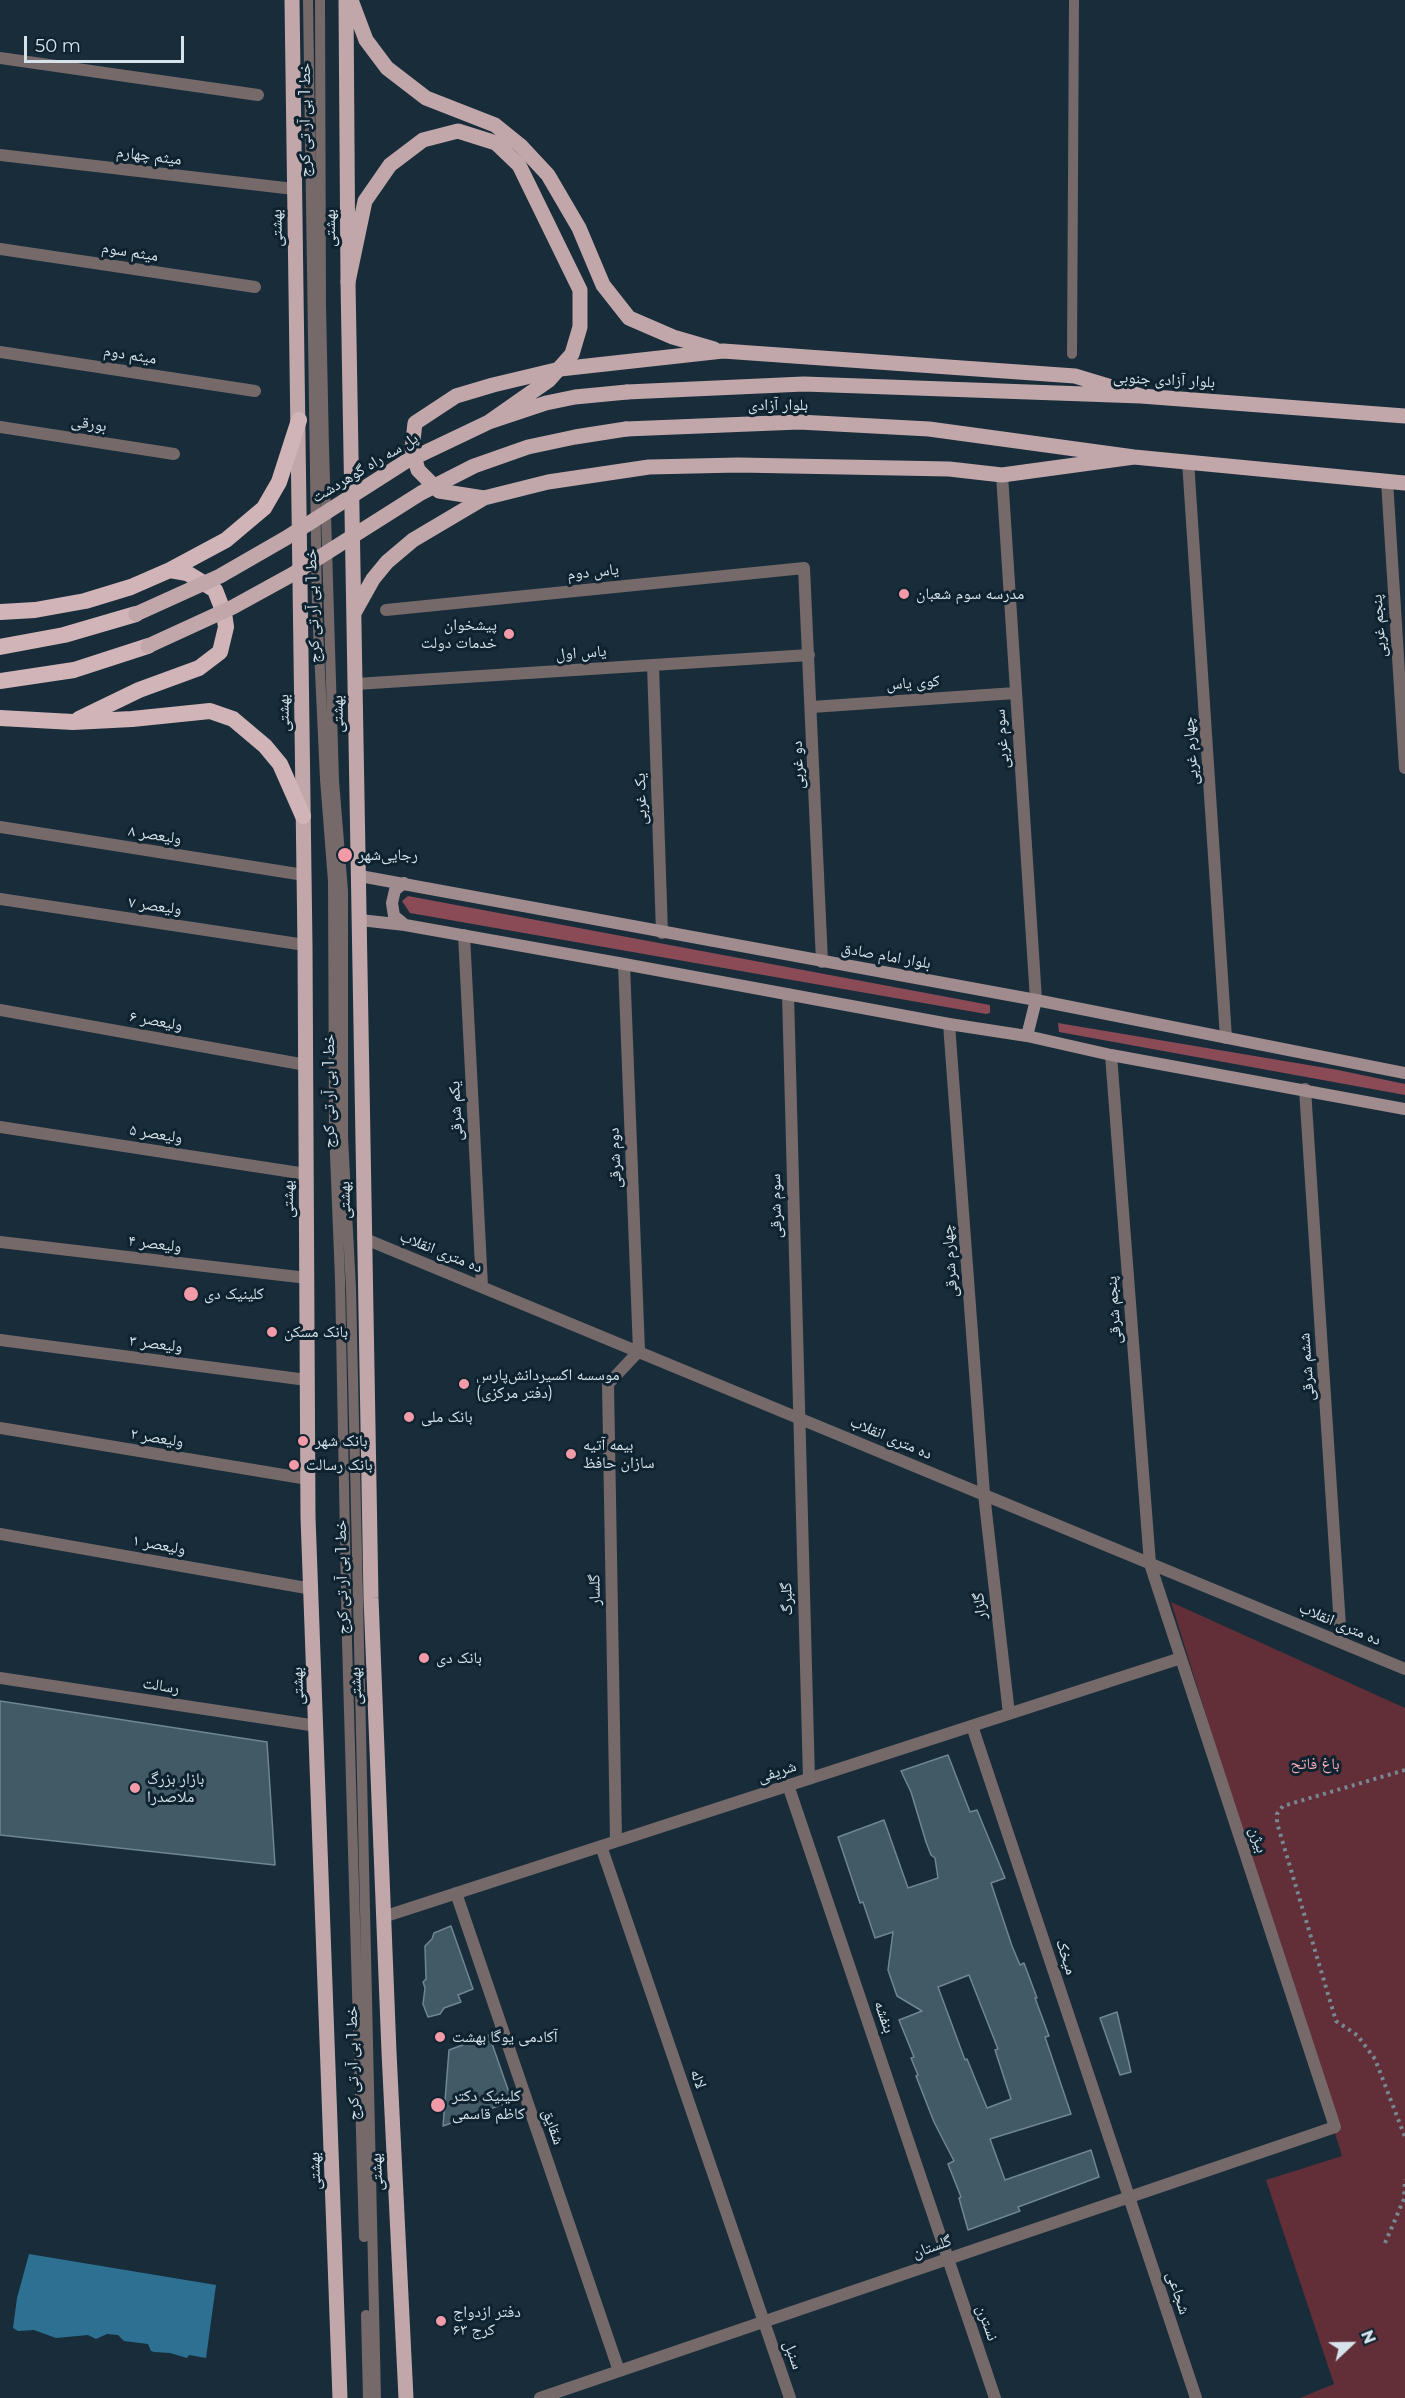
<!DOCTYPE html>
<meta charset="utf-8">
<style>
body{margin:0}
#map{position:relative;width:1405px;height:2398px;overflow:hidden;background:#182d39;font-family:Montserrat,sans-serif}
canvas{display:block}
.north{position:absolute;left:1321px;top:2314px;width:60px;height:60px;-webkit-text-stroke:4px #0e232f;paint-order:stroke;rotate:68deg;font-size:16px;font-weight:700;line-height:24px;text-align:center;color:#d6e3eb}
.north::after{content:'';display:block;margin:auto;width:21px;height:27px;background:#d6e3eb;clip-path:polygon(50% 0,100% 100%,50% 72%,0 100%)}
.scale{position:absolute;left:24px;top:36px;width:160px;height:27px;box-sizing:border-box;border:3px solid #d6e3eb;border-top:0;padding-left:8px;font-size:18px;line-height:21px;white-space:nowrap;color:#d6e3eb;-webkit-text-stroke:4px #0e232f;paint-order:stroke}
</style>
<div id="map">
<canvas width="1405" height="2398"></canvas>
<div class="north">N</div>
<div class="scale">50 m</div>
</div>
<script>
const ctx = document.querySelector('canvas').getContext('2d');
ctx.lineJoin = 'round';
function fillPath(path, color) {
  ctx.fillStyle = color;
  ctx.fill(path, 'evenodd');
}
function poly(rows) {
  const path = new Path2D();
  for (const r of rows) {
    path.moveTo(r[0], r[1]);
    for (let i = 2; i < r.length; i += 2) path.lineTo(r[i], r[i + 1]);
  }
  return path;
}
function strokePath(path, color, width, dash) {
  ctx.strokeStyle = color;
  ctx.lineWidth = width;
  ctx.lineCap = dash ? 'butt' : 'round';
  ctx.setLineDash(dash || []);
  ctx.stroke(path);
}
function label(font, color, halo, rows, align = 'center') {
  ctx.font = font + ' Montserrat,"Noto Naskh Arabic",sans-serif';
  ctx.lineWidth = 6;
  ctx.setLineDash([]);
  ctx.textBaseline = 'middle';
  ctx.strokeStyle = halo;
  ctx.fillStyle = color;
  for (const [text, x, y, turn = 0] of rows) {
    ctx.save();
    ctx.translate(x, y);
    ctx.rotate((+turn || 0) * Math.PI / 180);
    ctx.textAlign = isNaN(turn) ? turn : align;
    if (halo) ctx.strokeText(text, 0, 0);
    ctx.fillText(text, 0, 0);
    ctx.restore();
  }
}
const green = poly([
 [1171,1602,1405,1708,1405,2398,1300,2398,1334,2384,1266,2180,1342,2156]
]);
const forest = poly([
 [408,896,990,1005,990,1013,986,1014,410,913,402,901],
 [1058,1023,1338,1070,1405,1084,1405,1095,1059,1032]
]);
const water = poly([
 [29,2254,216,2285,206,2358,189,2355,187,2358,170,2353,154,2352,151,2351,148,2344,124,2341,118,2335,107,2334,96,2339,88,2335,56,2338,34,2330,18,2331,13,2328,17,2298]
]);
const building = poly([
 [0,1701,267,1742,275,1865,0,1835,0,1701],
 [948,1755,970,1812,977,1810,1005,1878,991,1883,1012,1946,1020,1965,1024,1963,1037,1998,1035,1998,1049,2036,1045,2037,1071,2114,990,2139,1005,2180,1091,2150,1099,2177,1018,2207,1020,2211,968,2230,959,2198,961,2197,948,2164,954,2161,934,2122,916,2076,918,2075,911,2058,914,2057,899,2020,922,2011,897,1996,888,1970,893,1932,875,1938,863,1902,860,1903,838,1837,884,1820,908,1888,938,1878,935,1858,931,1855,926,1842,911,1792,901,1771,948,1755],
 [969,1975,998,2049,995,2050,1011,2099,987,2108,967,2059,965,2060,938,1987,969,1975],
 [451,1926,473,1989,458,1995,461,2002,444,2008,440,2014,428,2017,423,2004,425,1988,423,1982,426,1979,425,1946,432,1939,434,1933,451,1926],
 [1117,2012,1131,2072,1120,2075,1100,2018,1117,2012],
 [489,2035,512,2101,443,2126,449,2050,489,2035]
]);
const path = poly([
 [1405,1770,1283,1806,1277,1814,1277,1823,1336,2021,1357,2035,1375,2059,1405,2137],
 [1385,2243,1404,2199,1405,2179]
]);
const service = poly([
 [308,0,317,607,325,779,333,881,334,1130,340,1279,347,1641,364,2237],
 [320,0,321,305,324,448,334,781,343,891,343,1138,351,1288,376,2398],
 [1072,354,1074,0],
 [366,2315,368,2398]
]);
const minor = poly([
 [0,58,258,95],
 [0,155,294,189],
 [0,249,255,287],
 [0,352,255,391],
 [0,427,174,454],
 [1188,461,1226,1038],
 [1002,475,1036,1000],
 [1387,481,1405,768],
 [386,610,804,568,822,962],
 [653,665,662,933],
 [356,684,809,655],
 [812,707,1015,693],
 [0,827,304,875],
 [0,899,305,945],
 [464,935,482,1286],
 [624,964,639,1351],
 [788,994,809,1779],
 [0,1010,306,1065],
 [949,1024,984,1494,1009,1714],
 [1305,1089,1341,1642],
 [0,1127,306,1174],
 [363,1238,1405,1669],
 [0,1242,307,1278],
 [0,1340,307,1380],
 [0,1428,308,1479],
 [0,1534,312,1589],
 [972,1726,1196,2398],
 [788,1785,995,2398],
 [616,1841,608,1384,639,1351],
 [601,1846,790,2398],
 [456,1893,619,2371],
 [383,1917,1181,1658],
 [540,2398,1335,2127,1150,1564,1111,1055]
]);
const tertiary = poly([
 [0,1678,317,1726]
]);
const secondary = poly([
 [360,876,1036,1000,1405,1073],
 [404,883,395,890,392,903,394,916,405,925],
 [360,920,405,925,624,964,949,1024,1027,1036,1111,1055,1405,1109],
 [1027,1036,1036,1000]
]);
const primary = poly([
 [292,0,305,945,308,1517,340,2398],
 [346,0,348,282,371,1598,389,2052,406,2398],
 [351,0,366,40,387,68,426,98,495,125,521,146,548,175,579,228,603,285,629,318,673,337,714,349],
 [627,392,804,384,1141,396,1405,416],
 [626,429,799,422,929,429,1134,457,1405,483],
 [484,498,439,491,418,470,412,449,415,423,456,396,493,385,560,369,723,351,1075,376,1141,396],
 [354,613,373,579,387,562,413,540,484,498,548,482,649,467,738,465,949,469,1002,475,1134,457]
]);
const trunk = poly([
 [0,612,35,610,85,601,131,587,170,570,226,540,264,508,279,482,299,420],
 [0,647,64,635,136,614],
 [0,681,74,670,148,646],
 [0,718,73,722,132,719,210,711,233,719,265,746,280,764,303,816],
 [79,719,139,690,199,668,220,652,226,627,224,613,215,590,187,573,170,570]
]);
const primaryBridge = poly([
 [348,282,365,201,390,165,423,140,458,131,496,143,519,165,580,290,580,327,572,354,549,380,489,422],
 [136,614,220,576,286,538,405,462,489,422,546,403,575,397,627,392],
 [148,646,233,607,293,574,421,493,474,466,528,447,575,437,626,429]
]);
const markers = [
 [904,594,6,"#f39aa8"],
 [509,634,6,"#f39aa8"],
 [345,855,8,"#f39aa8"],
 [191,1294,8,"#f39aa8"],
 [272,1332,6,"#f39aa8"],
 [464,1384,6,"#f39aa8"],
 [409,1417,6,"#f39aa8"],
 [303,1441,6,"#f39aa8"],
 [571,1454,6,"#f39aa8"],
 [294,1465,6,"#f39aa8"],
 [424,1658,6,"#f39aa8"],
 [135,1788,6,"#f39aa8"],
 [440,2037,6,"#f39aa8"],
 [438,2105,8,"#f39aa8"],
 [441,2321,6,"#f39aa8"]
];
const streetNames = [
 ["خط 1 بی آر تی کرج",305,120,-90],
 ["میثم چهارم",149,156,7],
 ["بهشتی",277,228,-91],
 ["بهشتى",330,228,-90],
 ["میثم سوم",130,252,9],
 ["میثم دوم",130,355,9],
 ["بلوار آزادی جنوبی",1164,380,3],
 ["بلوار آزادی",778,405],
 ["بورقی",89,424,9],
 ["پل سه راه گوهردشت",365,468,-31],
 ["یاس دوم",593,572,-6],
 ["خط 1 بی آر تی کرج",313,606,-92],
 ["پنجم غربی",1379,626,-94],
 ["یاس اول",581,653,-4],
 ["کوی یاس",913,683,-4],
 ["بهشتی",284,713,-91],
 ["بهشتى",338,714,-91],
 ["سوم غربی",1002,739,-94],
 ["چهارم غربی",1191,751,-94],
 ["دو غربی",798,765,-92],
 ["یک غربی",641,799,-92],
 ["ولیعصر ۸",155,835,9],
 ["ولیعصر ۷",155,906,8],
 ["بلوار امام صادق",886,956,10],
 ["ولیعصر ۶",156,1021,10],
 ["خط 1 بی آر تی کرج",329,1091,-90],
 ["یکم شرقی",456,1111,-93],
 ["ولیعصر ۵",156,1134,9],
 ["دوم شرقی",615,1158,-92],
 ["بهشتی",288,1199,-90],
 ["بهشتى",345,1200,-91],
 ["سوم شرقی",776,1206,-91],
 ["ولیعصر ۴",155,1244,7],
 ["ده متری انقلاب",441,1252,22],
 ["چهارم شرقی",950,1261,-94],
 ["پنجم شرقی",1114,1310,-94],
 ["ولیعصر ۳",156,1344,7],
 ["ششم شرقی",1307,1367,-94],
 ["ولیعصر ۲",157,1438,9],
 ["ده متری انقلاب",891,1438,23],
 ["ولیعصر ۱",159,1545,10],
 ["خط 1 بی آر تی کرج",342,1577,-91],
 ["گلسار",595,1590,-91],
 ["گلبرگ",787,1599,-92],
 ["گلزار",980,1606,-97],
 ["ده متری انقلاب",1340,1624,23],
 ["رسالت",161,1686,9],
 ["بهشتی",298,1686,-92],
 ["بهشتى",356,1686,-92],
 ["شریفی",777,1772,-18],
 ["بیژن",1258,1840,72],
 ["میخک",1066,1957,72],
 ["بنفشه",884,2017,71],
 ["خط 1 بی آر تی کرج",353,2063,-91],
 ["لاله",698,2079,71],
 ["شقایق",553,2127,71],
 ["بهشتی",315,2171,-92],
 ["بهشتى",377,2172,-93],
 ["گلستان",932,2247,-19],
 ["شجاعی",1178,2293,72],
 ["نسترن",987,2323,71],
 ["سنبل",793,2355,71]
];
const poiNames = [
 ["مدرسه سوم شعبان",916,594],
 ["پیشخوان",497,625,"right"],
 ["خدمات دولت",497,643,"right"],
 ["رجایی‌شهر",358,855],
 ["کلینیک دی",204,1294],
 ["بانک مسکن",284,1332],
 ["موسسه اکسیردانش‌پارس",476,1375],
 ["(دفتر مرکزی)",476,1393],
 ["بانک ملی",421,1417],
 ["بانک شهر",315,1441],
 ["بیمه آتیه",583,1445],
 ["سازان حافظ",583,1463],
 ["بانک رسالت",306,1465],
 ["بانک دی",436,1658],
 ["بازار بزرگ",147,1779],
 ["ملاصدرا",147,1797],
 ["آکادمی یوگا بهشت",452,2037],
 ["کلینیک دکتر",452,2096],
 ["کاظم قاسمی",452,2114],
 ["دفتر ازدواج",453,2312],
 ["۶۳ کرج",453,2330]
];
const parkNames = [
 ["باغ فاتح",1315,1764]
];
fillPath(green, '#622e37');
fillPath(forest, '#8a4b56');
fillPath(water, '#2d7092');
fillPath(building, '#425966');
strokePath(building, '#6e8695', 1.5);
strokePath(path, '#778892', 4, [3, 4.5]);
strokePath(service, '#75696a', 10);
strokePath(minor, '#75696a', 12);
strokePath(tertiary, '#75696a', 12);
strokePath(secondary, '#a08c8e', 12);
strokePath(primary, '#c1a7aa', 15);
strokePath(trunk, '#d0b4b7', 16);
strokePath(primaryBridge, '#c1a7aa', 15);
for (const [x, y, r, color] of markers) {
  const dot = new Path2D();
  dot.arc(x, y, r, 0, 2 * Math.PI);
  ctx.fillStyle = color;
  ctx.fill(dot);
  strokePath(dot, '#0e232f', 2);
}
label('16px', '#d6e3eb', '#0e232f', streetNames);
label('16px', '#d6e3eb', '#0e232f', poiNames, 'left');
label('16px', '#fdaeb9', '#0e232f', parkNames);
</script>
